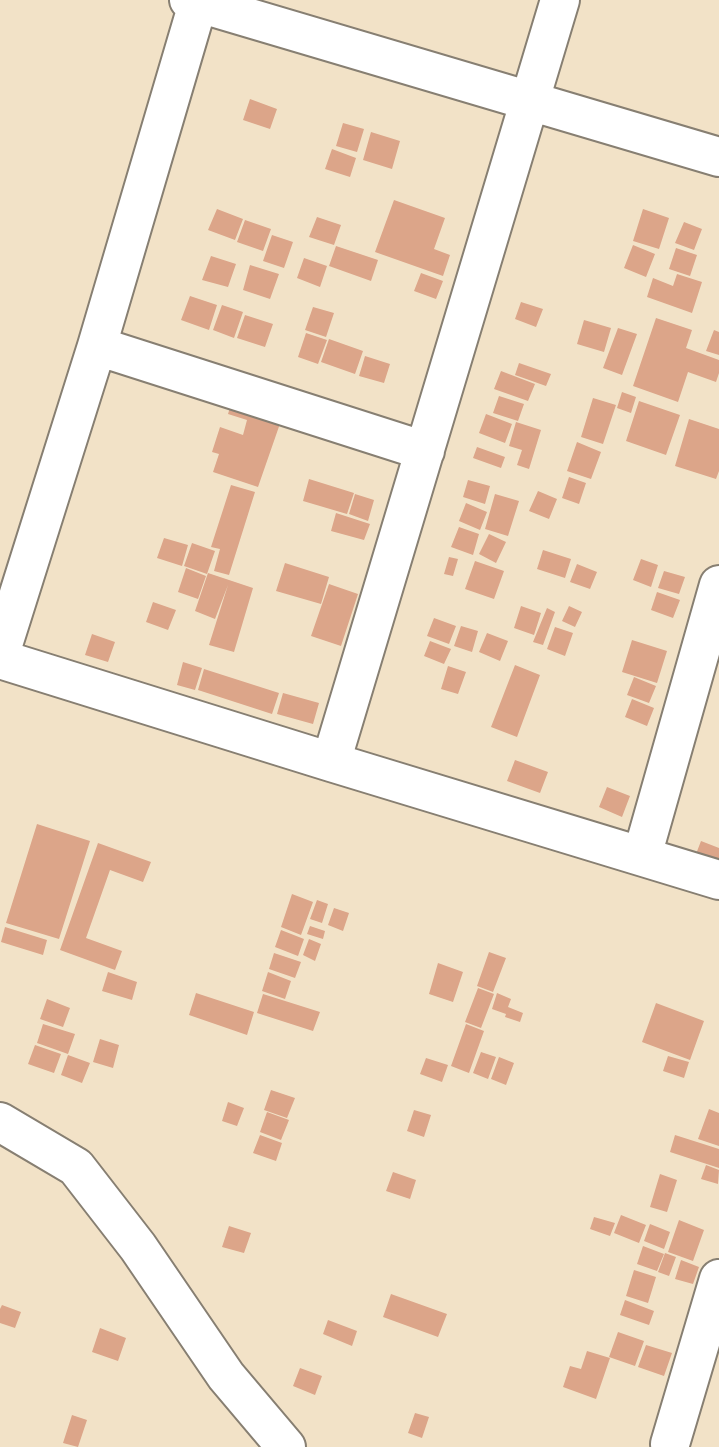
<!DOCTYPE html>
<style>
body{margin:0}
canvas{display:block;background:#f2e2c7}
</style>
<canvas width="719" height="1447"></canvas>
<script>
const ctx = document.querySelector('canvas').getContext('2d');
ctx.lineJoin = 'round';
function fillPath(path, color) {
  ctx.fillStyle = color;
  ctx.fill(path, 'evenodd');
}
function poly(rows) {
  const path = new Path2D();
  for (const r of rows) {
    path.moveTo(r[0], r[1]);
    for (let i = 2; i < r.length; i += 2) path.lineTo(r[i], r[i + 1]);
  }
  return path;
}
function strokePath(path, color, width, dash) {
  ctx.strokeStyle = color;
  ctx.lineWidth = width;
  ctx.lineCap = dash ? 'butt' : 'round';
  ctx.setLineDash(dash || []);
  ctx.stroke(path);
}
const building = poly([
 [250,99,277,109,270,129,243,120],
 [343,123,364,129,357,152,336,146],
 [371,132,400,141,392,169,363,160],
 [332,149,356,158,350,177,325,169],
 [394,200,445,218,434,249,450,255,443,276,375,252],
 [217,209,243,219,235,240,208,230],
 [643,209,669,218,659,249,633,241],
 [317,217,341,225,334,245,309,237],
 [245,220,271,229,263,251,237,242],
 [684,222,702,229,694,250,675,243],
 [272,235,293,242,284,268,263,261],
 [633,245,655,254,646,277,624,268],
 [336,246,378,260,371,281,329,266],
 [676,248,697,255,690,276,669,269],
 [211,256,236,264,228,287,202,280],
 [304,258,327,266,320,287,297,278],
 [250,265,279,274,270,299,243,290],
 [421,273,443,281,436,299,414,291],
 [677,274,702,282,692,313,647,297,653,278,673,286],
 [190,296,217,305,209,330,181,320],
 [521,302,543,309,536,327,515,319],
 [222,305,243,312,234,338,213,330],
 [313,307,334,313,326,337,305,330],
 [245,315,273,324,265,347,237,338],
 [656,318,692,330,686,348,719,360,719,373,716,382,688,372,678,402,633,386],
 [584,320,611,328,604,352,577,344],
 [618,328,637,334,622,375,603,368],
 [714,330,719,332,719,355,706,351],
 [306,333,327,340,318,364,298,357],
 [329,339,363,351,355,374,321,362],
 [365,356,390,364,384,383,359,376],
 [519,363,551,374,546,386,515,375],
 [501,371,535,384,528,401,494,389],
 [622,392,636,397,631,413,617,408],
 [499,396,524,404,518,421,493,413],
 [233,398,283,415,258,487,213,472,219,454,212,452,220,427,243,435,247,420,228,414],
 [593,398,616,405,603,444,581,437],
 [639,401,680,415,666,455,626,441],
 [486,414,512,424,505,443,479,433],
 [689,419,719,429,719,471,716,479,675,466],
 [516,422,541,430,529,469,517,465,522,450,509,446],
 [577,442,601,452,591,479,567,471],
 [477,447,505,457,501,468,473,458],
 [569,477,586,483,579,504,562,498],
 [309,479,354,493,347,514,303,501],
 [468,480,490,486,485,504,463,497],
 [231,485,255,492,229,575,214,571,220,549,211,547],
 [538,491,557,499,549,519,529,511],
 [355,494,374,500,368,521,349,514],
 [495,494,519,501,508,536,485,529],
 [466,503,487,512,480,530,459,521],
 [336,513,370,524,364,540,331,531],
 [459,527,479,534,473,555,451,547],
 [489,534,506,542,496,563,479,554],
 [164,538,188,545,182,566,157,558],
 [192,543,215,551,207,574,184,566],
 [543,550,571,559,565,578,537,569],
 [449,557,458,559,453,576,444,574],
 [641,559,658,565,651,587,633,580],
 [475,561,504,571,494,599,465,589],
 [285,563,329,577,321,604,276,591],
 [577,564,597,572,590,589,570,582],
 [186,568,206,576,198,599,178,592],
 [664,571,685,577,679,594,658,588],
 [208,573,253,588,234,652,209,645,228,585,215,619,195,611],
 [329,584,358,594,341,646,311,636],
 [657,592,680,600,673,618,651,610],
 [153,602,176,610,168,630,146,622],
 [521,606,541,613,534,635,514,628],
 [569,606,582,612,575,627,562,621],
 [547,608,555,612,543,645,533,642],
 [434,618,456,626,449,644,427,636],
 [461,626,478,631,472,652,454,646],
 [555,627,573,633,565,656,547,649],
 [487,633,508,641,500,661,479,652],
 [92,634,115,642,108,662,85,655],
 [632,640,667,651,657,683,622,672],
 [430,641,451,649,444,664,424,656],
 [183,662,202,668,195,690,177,685],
 [515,665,540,675,517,737,491,727],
 [448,666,466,672,458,694,441,689],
 [204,669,279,693,272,714,198,690],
 [634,677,656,686,649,703,627,695],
 [283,693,319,703,313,724,277,714],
 [632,699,654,708,647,726,625,717],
 [515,760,548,772,540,793,507,781],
 [607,787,630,796,622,817,599,807],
 [37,824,90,841,59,939,6,923],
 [701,841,719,848,719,863,696,854],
 [98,843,151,862,143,882,110,870,86,938,122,951,115,970,60,950],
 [292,894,313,902,301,935,281,927],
 [317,900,328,904,322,923,310,919],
 [334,908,349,913,343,931,328,925],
 [310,926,325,931,323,939,307,934],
 [5,927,47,940,43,955,1,942],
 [281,930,304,939,298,956,275,947],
 [309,939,321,944,315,961,303,955],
 [489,952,506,958,493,992,477,986],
 [274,953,301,962,295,978,269,969],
 [438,963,463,972,453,1002,429,994],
 [108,972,137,982,132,1000,102,991],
 [268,972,291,981,285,999,262,991],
 [478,988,494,994,481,1028,465,1022],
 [196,993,254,1012,247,1035,189,1015],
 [497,993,511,999,508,1007,523,1013,520,1022,505,1017,506,1014,492,1009],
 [263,994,320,1012,313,1031,257,1013],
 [47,999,70,1008,63,1027,40,1019],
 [656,1003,704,1021,690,1060,642,1042],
 [43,1024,75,1034,68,1054,37,1043],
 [466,1024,484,1031,469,1073,451,1066],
 [100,1039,119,1045,113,1068,93,1062],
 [35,1045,61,1054,54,1073,28,1064],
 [481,1052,496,1057,488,1079,473,1073],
 [68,1055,90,1063,82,1083,61,1075],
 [668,1056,689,1062,684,1078,663,1071],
 [499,1057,514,1063,506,1085,491,1079],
 [426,1058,448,1065,442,1082,420,1074],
 [271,1090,295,1098,287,1118,264,1110],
 [228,1102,244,1108,237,1126,222,1121],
 [709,1109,719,1113,719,1146,698,1139],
 [414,1110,431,1115,424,1137,407,1131],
 [267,1112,289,1120,281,1140,260,1132],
 [260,1135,282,1143,276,1161,253,1153],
 [675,1135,719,1149,719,1168,670,1152],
 [706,1165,719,1170,718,1184,701,1179],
 [393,1172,416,1180,410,1199,386,1191],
 [660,1174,677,1180,667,1212,650,1207],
 [621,1215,646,1225,639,1243,614,1233],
 [594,1217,615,1223,610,1236,590,1229],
 [679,1220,704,1230,693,1261,668,1252],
 [650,1224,670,1232,664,1249,644,1241],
 [229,1226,251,1233,244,1253,222,1247],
 [643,1246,664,1254,657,1271,637,1264],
 [665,1253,676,1257,669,1276,658,1272],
 [681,1260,699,1267,693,1284,675,1279],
 [634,1270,656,1277,648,1303,626,1296],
 [391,1294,447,1314,438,1337,383,1317],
 [625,1300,654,1311,649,1325,620,1315],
 [2,1305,21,1312,15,1328,0,1323,0,1309],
 [328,1320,357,1331,352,1346,323,1334],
 [100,1328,126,1338,118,1361,92,1352],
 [618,1332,644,1341,635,1366,609,1357],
 [646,1345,672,1353,664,1376,638,1367],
 [587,1351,610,1358,596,1399,563,1387,570,1366,581,1369],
 [300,1368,322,1376,315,1395,293,1386],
 [415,1413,429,1417,422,1438,408,1433],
 [72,1415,87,1420,78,1447,63,1443]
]);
const minor = poly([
 [189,0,719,157],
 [97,346,425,451],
 [0,654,97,346,199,0],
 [0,659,331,762,719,880],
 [331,762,560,0],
 [642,856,719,585],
 [0,1122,76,1167,138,1247,226,1376,286,1447],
 [670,1444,719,1279]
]);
fillPath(building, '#dca589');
strokePath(minor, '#877f72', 42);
strokePath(minor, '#fff', 38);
</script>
